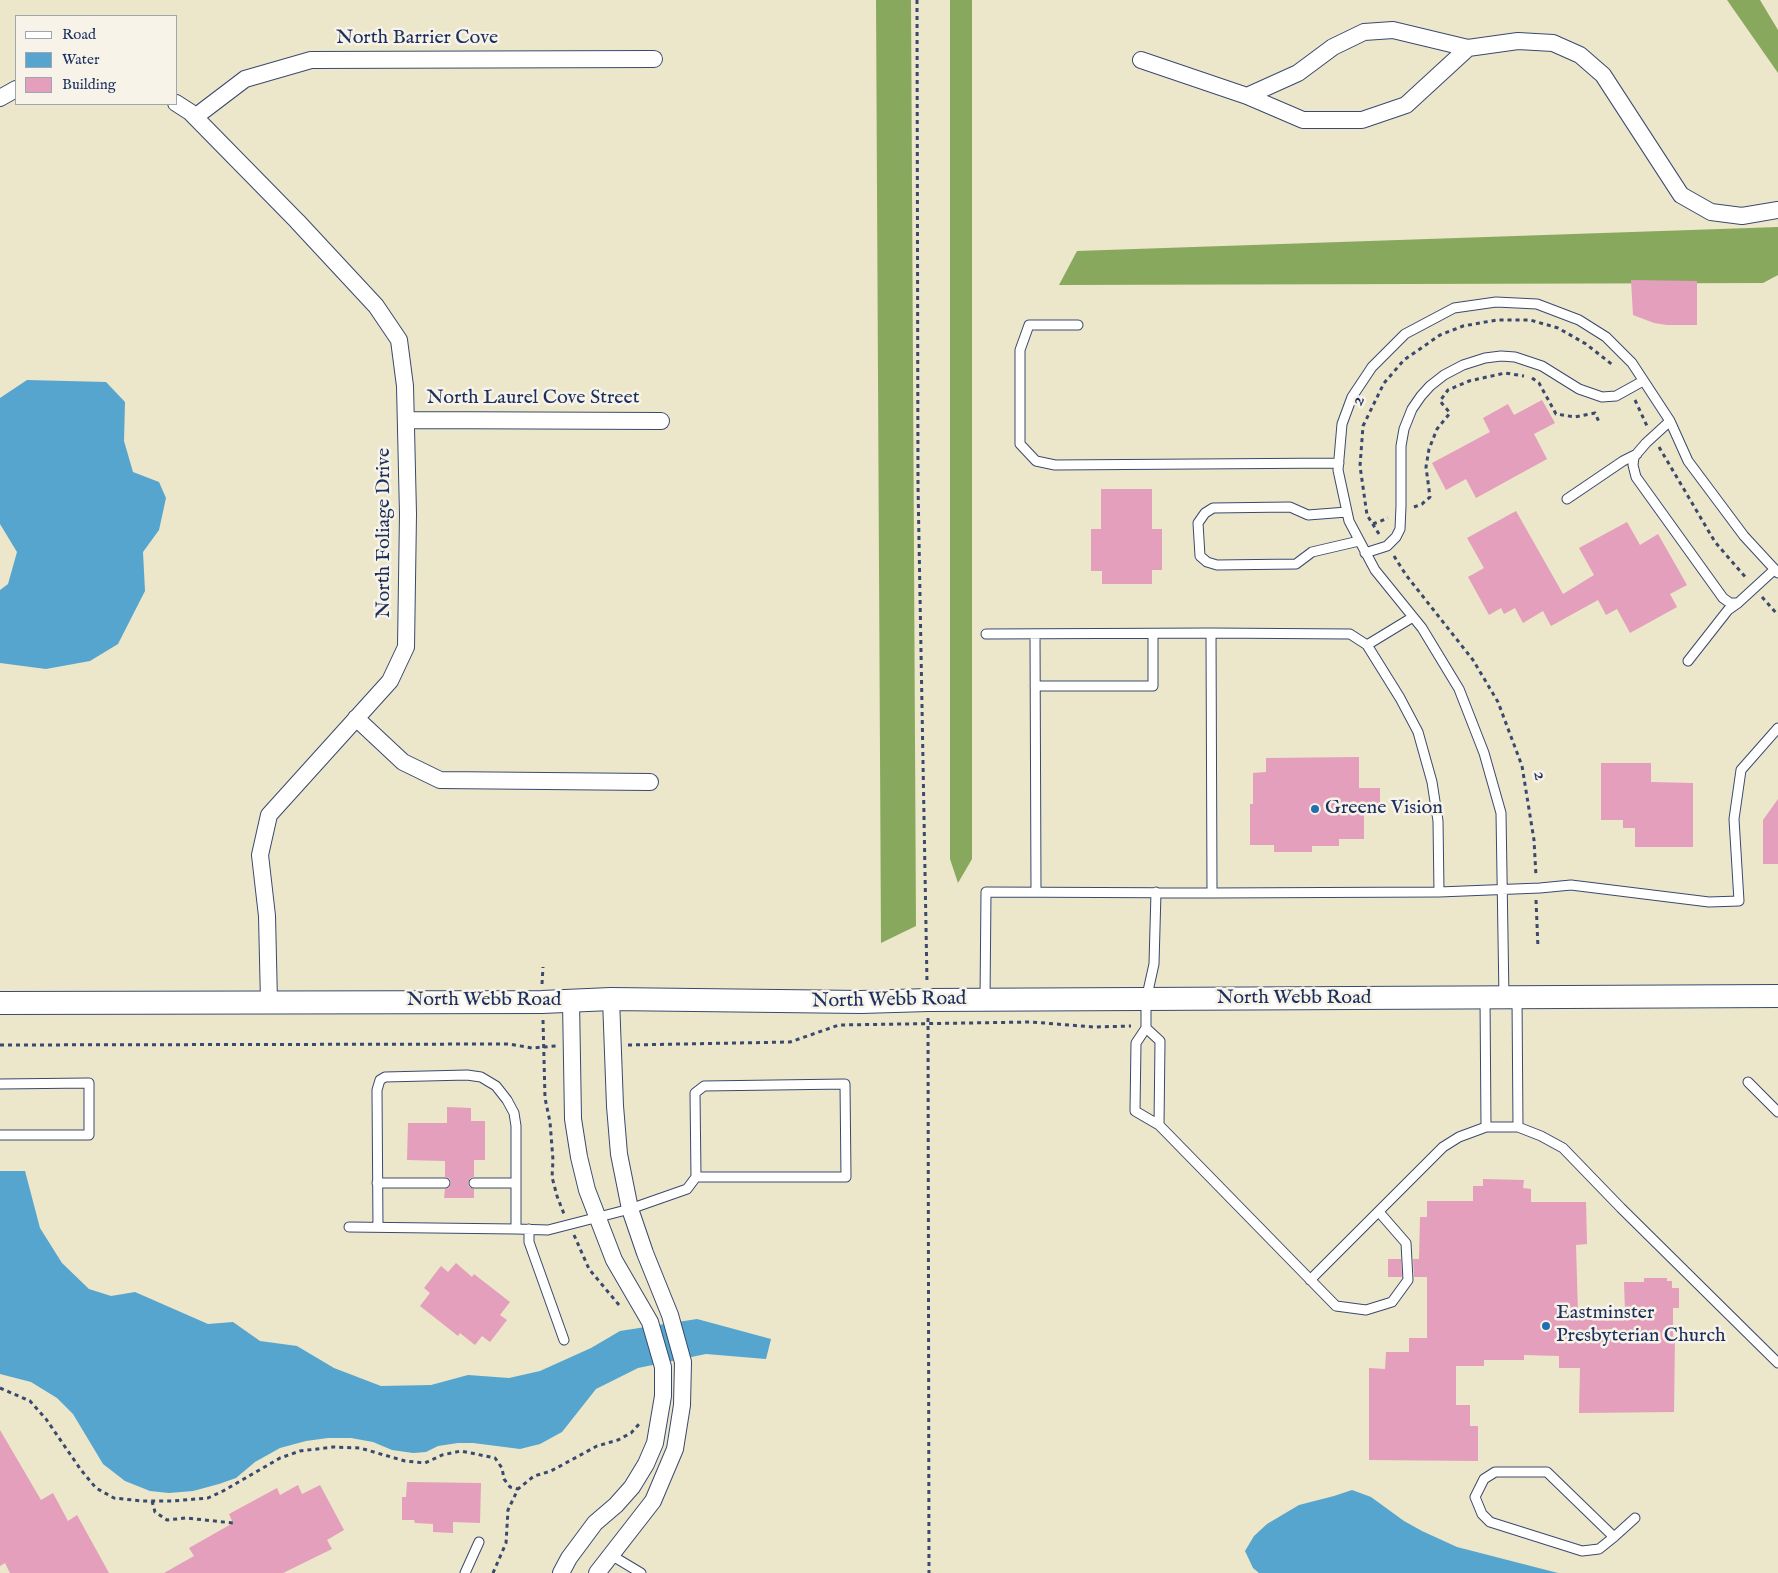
<!DOCTYPE html>
<style>
body{margin:0}
#map{position:relative;width:1778px;height:1573px;overflow:hidden;background:#ece6ca;font-family:"IM FELL English",serif}
canvas{display:block}
.legend{position:absolute;left:15px;top:15px;width:162px;height:90px;box-sizing:border-box;background:#f7f3e8;border:1px solid #9fa5b1;margin:0;padding:6px 9px;list-style:none;font-size:15px;color:#1b2f5e}
.legend li{display:flex;align-items:center;gap:10px;height:25px}
.legend b{width:25px;border:1px solid #9fa5b1}
</style>
<div id="map">
<canvas width="1778" height="1573"></canvas>
<ul class="legend">
<li><b style="height:6px;background:#fff"></b>Road</li>
<li><b style="height:14px;background:#55a5cf"></b>Water</li>
<li><b style="height:14px;background:#e39fbb"></b>Building</li>
</ul>
</div>
<script>
const ctx = document.querySelector('canvas').getContext('2d');
ctx.lineJoin = 'round';
function fillPath(path, color) {
  ctx.fillStyle = color;
  ctx.fill(path, 'evenodd');
}
function poly(rows) {
  const path = new Path2D();
  for (const r of rows) {
    path.moveTo(r[0], r[1]);
    for (let i = 2; i < r.length; i += 2) path.lineTo(r[i], r[i + 1]);
  }
  return path;
}
function strokePath(path, color, width, dash) {
  ctx.strokeStyle = color;
  ctx.lineWidth = width;
  ctx.lineCap = dash ? 'butt' : 'round';
  ctx.setLineDash(dash || []);
  ctx.stroke(path);
}
function label(font, color, halo, rows, align = 'center') {
  ctx.font = font + ' "IM FELL English",serif';
  ctx.lineWidth = 5;
  ctx.setLineDash([]);
  ctx.textBaseline = 'middle';
  ctx.strokeStyle = halo;
  ctx.fillStyle = color;
  for (const [text, x, y, turn = 0] of rows) {
    ctx.save();
    ctx.translate(x, y);
    ctx.rotate((+turn || 0) * Math.PI / 180);
    ctx.textAlign = isNaN(turn) ? turn : align;
    if (halo) ctx.strokeText(text, 0, 0);
    ctx.fillText(text, 0, 0);
    ctx.restore();
  }
}
const forest = poly([
 [876,0,911,0,916,926,881,943],
 [950,0,972,0,972,859,958,883,950,859],
 [1727,0,1760,0,1778,30,1778,73],
 [1778,227,1778,275,1763,283,1059,285,1077,251]
]);
const water = poly([
 [27,380,106,382,125,402,124,441,133,472,159,482,166,498,159,530,143,552,145,591,118,644,90,661,46,669,0,663,0,590,8,584,17,552,0,524,0,398],
 [0,1171,25,1171,40,1228,62,1263,89,1289,111,1296,135,1292,208,1324,233,1322,260,1341,297,1346,334,1368,381,1386,431,1385,468,1375,509,1378,540,1371,591,1348,620,1331,697,1319,771,1339,766,1359,706,1354,638,1368,596,1389,562,1432,540,1444,520,1449,473,1443,458,1443,438,1446,426,1452,413,1453,392,1450,373,1442,351,1438,328,1438,306,1441,280,1448,255,1462,236,1478,219,1484,193,1491,169,1493,150,1491,125,1481,103,1464,73,1414,57,1398,31,1382,0,1374],
 [1352,1490,1371,1497,1404,1521,1422,1531,1457,1547,1558,1573,1259,1573,1253,1568,1245,1551,1254,1536,1267,1524,1299,1505,1334,1496]
]);
const building = poly([
 [1631,280,1697,281,1697,325,1667,325,1654,323,1633,315],
 [1542,400,1555,423,1534,434,1547,459,1476,498,1466,479,1446,490,1432,463,1490,432,1483,418,1508,404,1514,415],
 [1101,489,1152,489,1152,529,1162,529,1162,570,1152,570,1152,584,1102,584,1102,571,1091,571,1091,529,1101,529],
 [1516,511,1563,594,1594,575,1579,548,1627,522,1640,545,1658,534,1687,585,1670,594,1677,607,1630,633,1617,609,1606,615,1598,600,1551,626,1543,611,1523,623,1515,608,1504,614,1501,608,1489,615,1468,577,1484,568,1467,538],
 [1359,757,1359,788,1380,788,1380,815,1364,815,1364,839,1339,839,1339,846,1312,846,1312,852,1274,852,1274,845,1250,845,1250,804,1253,804,1253,773,1266,772,1266,758],
 [1601,763,1651,763,1651,782,1693,783,1693,847,1635,847,1635,828,1623,828,1623,820,1601,820],
 [1778,799,1778,864,1763,864,1763,820],
 [447,1107,471,1108,471,1121,485,1121,485,1160,474,1160,474,1177,470,1178,468,1183,469,1187,474,1189,474,1198,444,1198,445,1189,449,1188,451,1183,450,1179,445,1177,445,1161,407,1160,408,1123,447,1123],
 [1483,1179,1524,1180,1523,1188,1531,1189,1531,1202,1586,1202,1587,1244,1576,1245,1578,1313,1625,1313,1624,1282,1644,1282,1644,1278,1667,1278,1667,1281,1672,1281,1672,1288,1679,1288,1679,1308,1673,1308,1673,1336,1675,1336,1674,1412,1579,1413,1580,1368,1559,1368,1559,1356,1524,1355,1524,1360,1484,1360,1484,1366,1456,1366,1456,1405,1470,1405,1470,1426,1478,1426,1478,1461,1369,1460,1369,1368,1385,1369,1386,1352,1409,1352,1409,1338,1427,1338,1427,1277,1414,1277,1413,1259,1419,1259,1420,1217,1427,1217,1427,1201,1473,1201,1473,1186,1483,1186],
 [1388,1259,1401,1259,1402,1277,1388,1277],
 [456,1263,472,1277,474,1274,510,1302,500,1315,507,1320,490,1342,482,1336,475,1345,460,1333,458,1336,420,1306,430,1293,424,1288,441,1266,448,1272],
 [0,1430,41,1500,53,1493,68,1521,77,1515,109,1573,10,1573,5,1563,0,1566],
 [407,1482,481,1483,480,1523,453,1522,453,1533,433,1532,433,1524,415,1523,414,1520,402,1520,402,1497,406,1497],
 [298,1485,302,1494,320,1485,344,1530,327,1540,332,1549,283,1573,164,1573,194,1556,189,1548,233,1523,229,1514,277,1488,280,1495]
]);
const path = poly([
 [917,0,918,485,927,982],
 [1532,378,1539,383,1556,414,1575,417,1595,413,1599,422],
 [1635,400,1647,426],
 [1659,447,1715,542,1747,579],
 [1414,507,1422,504,1430,497,1426,467,1429,449,1437,429,1450,413,1440,401,1448,390,1469,381,1505,373,1524,376],
 [1373,524,1388,518],
 [1379,534,1367,515,1360,466,1363,426,1384,383,1404,360,1440,335,1463,326,1497,320,1530,320,1558,328,1586,344,1614,366],
 [1394,556,1406,575,1473,660,1498,702,1522,766,1534,840,1536,876],
 [1762,597,1778,615],
 [1536,900,1538,948],
 [542,984,543,967],
 [928,1018,929,1573],
 [543,1020,545,1098,550,1122,553,1160,552,1177,557,1196,564,1214],
 [0,1045,509,1044,532,1048,556,1046],
 [628,1045,790,1042,839,1025,1031,1022,1094,1027,1131,1026],
 [574,1235,589,1269,619,1305],
 [0,1388,30,1401,46,1419,81,1470,96,1488,114,1498,142,1501,172,1501,208,1498,223,1491,280,1458,300,1451,333,1447,360,1448,405,1461,425,1463,442,1455,461,1451,495,1458,502,1468,504,1479,510,1487,518,1489],
 [152,1501,155,1512,167,1520,186,1518,233,1523],
 [493,1573,506,1543,508,1510,518,1489,534,1476,551,1471,597,1446,618,1440,631,1433,641,1422]
]);
const service = poly([
 [1078,325,1029,325,1020,350,1020,444,1036,461,1055,465,1339,463],
 [1670,421,1646,443,1634,457,1633,465,1636,477,1723,598,1730,603,1738,603,1774,570],
 [1567,499,1623,461,1637,454],
 [1347,512,1308,515,1290,507,1213,508,1205,513,1198,523,1200,556,1207,562,1217,565,1296,564,1312,552,1359,541],
 [1365,553,1387,546,1396,537,1400,529,1401,506,1401,446,1404,429,1412,409,1421,396,1430,386,1444,375,1463,365,1485,358,1501,356,1515,357,1542,366,1579,389,1602,397,1616,396,1643,381],
 [1413,617,1367,645,1400,698,1418,732,1432,782,1438,821,1439,892],
 [986,634,1211,633],
 [1035,634,1036,892],
 [1367,645,1350,634,1211,633,1212,893,1439,892,1540,888,1571,885,1709,902,1739,901,1734,819,1741,770,1778,728],
 [1688,661,1728,610,1738,603],
 [1035,686,1153,686,1153,634],
 [1156,892,1154,964,1146,1000,1146,1028,1136,1043,1135,1111,1159,1125,1336,1306,1366,1310,1392,1302,1408,1280,1406,1243,1379,1212],
 [1485,998,1486,1127],
 [1504,998,1501,813,1484,753,1459,689,1422,628,1375,570,1349,521,1338,470,1342,424,1352,397,1372,367,1405,334,1454,308,1496,302,1537,304,1579,320,1606,337,1632,363,1670,421,1688,461,1744,536,1778,573],
 [1517,998,1518,1127],
 [985,1000,986,892,1212,893],
 [1146,1028,1160,1041,1159,1125],
 [1748,1082,1778,1112],
 [0,1084,89,1083,89,1135,0,1135],
 [377,1183,445,1183],
 [474,1183,516,1183],
 [349,1227,516,1229,548,1230,630,1209,687,1189,696,1177,846,1177,845,1084,704,1086,695,1093,696,1177],
 [378,1227,377,1090,380,1080,385,1077,467,1075,481,1077,496,1086,507,1100,514,1113,516,1126,516,1229],
 [529,1229,529,1242,564,1340],
 [1310,1280,1443,1147,1459,1137,1486,1127,1518,1127,1541,1136,1563,1148,1621,1208,1778,1363],
 [1614,1537,1547,1472,1495,1472,1484,1479,1475,1497,1482,1514,1490,1522,1582,1551,1599,1549,1614,1537,1635,1518],
 [611,1555,641,1573],
 [465,1573,479,1542]
]);
const minor = poly([
 [1141,60,1247,96,1303,120,1362,120,1406,105,1468,48],
 [1247,96,1298,73,1333,47,1364,32,1393,30,1468,48,1518,41,1553,43,1580,55,1603,75,1681,195,1711,212,1742,216,1778,210],
 [0,98,16,89],
 [176,103,190,112,297,221,376,306,399,340,405,386,408,514,406,647,390,681,269,815,260,855,267,916,269,1002],
 [195,117,245,79,311,60,654,59],
 [406,420,661,421],
 [356,718,403,762,440,780,650,782],
 [561,1573,569,1558,595,1523,616,1505,632,1487,646,1464,655,1443,663,1396,663,1367,650,1322,614,1260,587,1190,579,1157,573,1119,571,1001],
 [597,1573,653,1501,675,1449,682,1405,683,1362,670,1315,645,1253,630,1209,619,1154,615,1106,611,999]
]);
const secondary = poly([
 [0,1003,542,1002,611,999,861,1002,928,1000,1778,996]
]);
const markers = [
 [1315,809,5,"#1f6fb2"],
 [1546,1326,5,"#1f6fb2"]
];
const streetNames = [
 ["North Barrier Cove",417,39],
 ["North Laurel Cove Street",533,399],
 ["2",1359,401,-64],
 ["North Foliage Drive",385,533,-90],
 ["2",1539,776,80],
 ["North Webb Road",1294,999],
 ["North Webb Road",484,1001],
 ["North Webb Road",889,1001,-1]
];
const poiNames = [
 ["Greene Vision",1325,809],
 ["Eastminster",1556,1314],
 ["Presbyterian Church",1556,1337]
];
fillPath(forest, '#88a95d');
fillPath(water, '#55a5cf');
fillPath(building, '#e39fbb');
strokePath(service, '#3a4a6e', 11);
strokePath(minor, '#3a4a6e', 18);
strokePath(secondary, '#3a4a6e', 24);
strokePath(path, '#3a4a6e', 3, [4, 4]);
strokePath(service, '#fff', 9);
strokePath(minor, '#fff', 16);
strokePath(secondary, '#fff', 22);
for (const [x, y, r, color] of markers) {
  const dot = new Path2D();
  dot.arc(x, y, r, 0, 2 * Math.PI);
  ctx.fillStyle = color;
  ctx.fill(dot);
  strokePath(dot, '#f7f3e8', 2);
}
label('20px', '#1b2f5e', '#f7f3e8', streetNames);
label('20px', '#1b2f5e', '#f7f3e8', poiNames, 'left');
</script>
